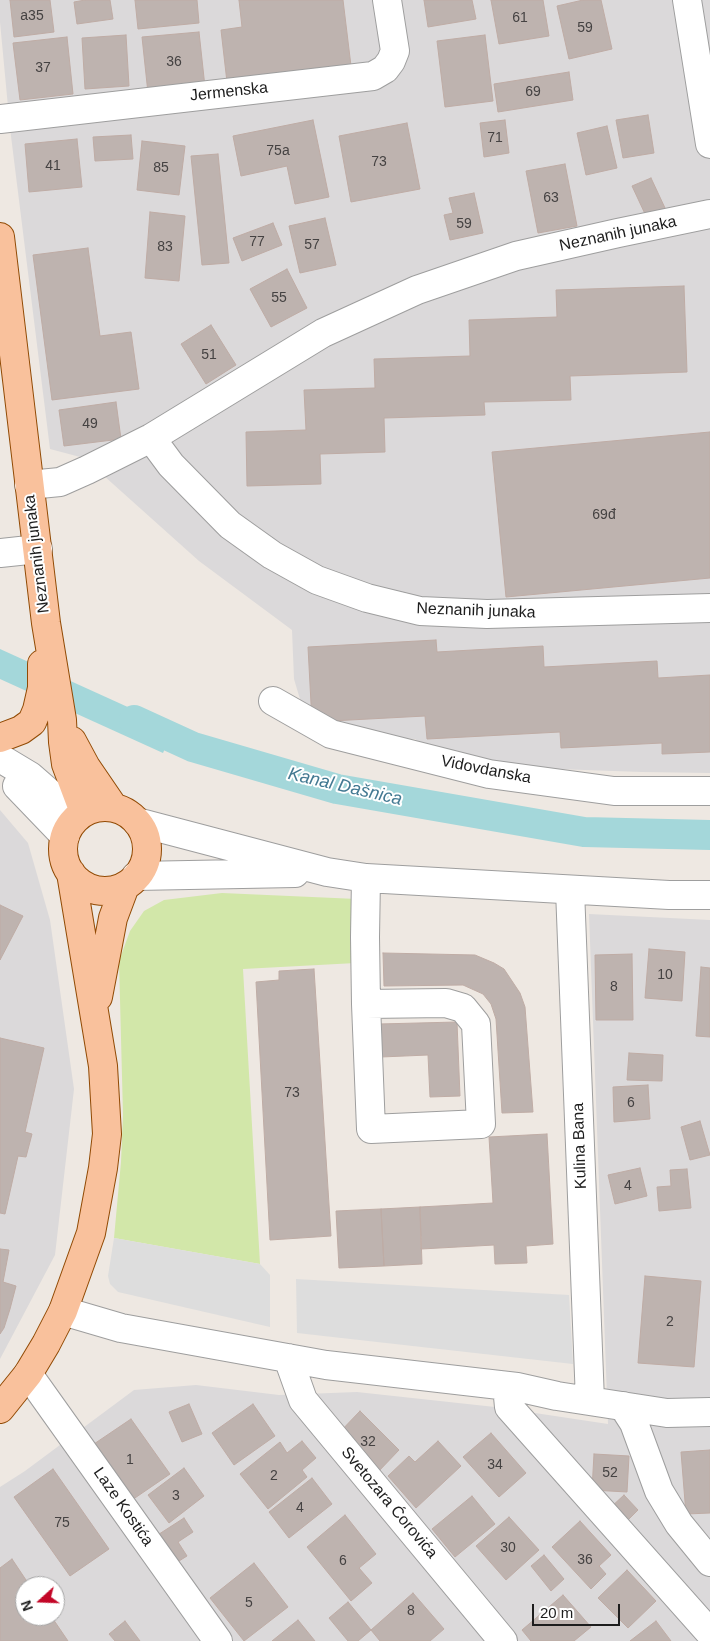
<!DOCTYPE html>
<meta charset="utf-8">
<style>
body{margin:0}
#map{position:relative;width:710px;height:1641px;overflow:hidden;background:#eee8e2;font-family:Helvetica,sans-serif}
canvas{display:block}
.north{position:absolute;left:15px;top:1576px;width:50px;height:50px;box-sizing:border-box;background:#fff;border:1px solid #a5a5a5;border-radius:50%;rotate:250deg;font-size:14px;font-weight:700;line-height:20px;text-align:center;color:#1d1d1d}
.north::after{content:'';display:block;margin:auto;width:18px;height:22px;background:#c30627;clip-path:polygon(50% 0,100% 100%,50% 72%,0 100%)}
.scale{position:absolute;left:532px;top:1604px;width:88px;height:22px;box-sizing:border-box;border:2px solid #1d1d1d;border-top:0;padding-left:6px;font-size:15px;line-height:18px;white-space:nowrap;color:#1d1d1d;-webkit-text-stroke:4px #fff;paint-order:stroke}
</style>
<div id="map">
<canvas width="710" height="1641"></canvas>
<div class="north">N</div>
<div class="scale">20 m</div>
</div>
<script>
const ctx = document.querySelector('canvas').getContext('2d');
ctx.lineJoin = 'round';
function fillPath(path, color) {
  ctx.fillStyle = color;
  ctx.fill(path, 'evenodd');
}
function poly(rows) {
  const path = new Path2D();
  for (const r of rows) {
    if (r.length === 3) {
      path.moveTo(r[0] + r[2], r[1]);
      path.arc(r[0], r[1], r[2], 0, 2 * Math.PI);
      continue;
    }
    path.moveTo(r[0], r[1]);
    for (let i = 2; i < r.length; i += 2) path.lineTo(r[i], r[i + 1]);
  }
  return path;
}
function strokePath(path, color, width, dash) {
  ctx.strokeStyle = color;
  ctx.lineWidth = width;
  ctx.lineCap = dash ? 'butt' : 'round';
  ctx.setLineDash(dash || []);
  ctx.stroke(path);
}
function label(font, color, halo, rows, align = 'center') {
  ctx.font = font + ' Helvetica,sans-serif';
  ctx.lineWidth = 4;
  ctx.setLineDash([]);
  ctx.textBaseline = 'middle';
  ctx.strokeStyle = halo;
  ctx.fillStyle = color;
  for (const [text, x, y, turn = 0] of rows) {
    ctx.save();
    ctx.translate(x, y);
    ctx.rotate((+turn || 0) * Math.PI / 180);
    ctx.textAlign = isNaN(turn) ? turn : align;
    if (halo) ctx.strokeText(text, 0, 0);
    ctx.fillText(text, 0, 0);
    ctx.restore();
  }
}
const residential = poly([
 [0,0,710,0,710,773,642,772,528,768,435,753,415,739,311,736,294,679,292,630,199,561,84,458,50,449,10,128,0,22],
 [0,810,28,843,50,920,74,1089,55,1255,0,1359],
 [589,914,710,920,710,1641,0,1641,0,1487,25,1471,134,1390,196,1385,279,1395,357,1392,495,1407,608,1424],
 [25,1586,55,1586,55,1616,25,1616]
]);
const grass = poly([
 [222,893,357,899,356,963,243,969,260,1264,114,1238,121,1162,123,1115,119,961,130,931,144,911,164,900]
]);
const parking = poly([
 [114,1238,260,1264,270,1275,270,1327,118,1292,110,1284,108,1276],
 [296,1279,569,1295,573,1364,297,1333]
]);
const water = poly([
 [0,649,174,728,163,753,0,679]
]);
const canal = poly([
 [134,720,193,747,337,789,584,832,710,835]
]);
const building = poly([
 [10,0,50,0,54,32,14,37,10,0],
 [85,0,110,0,113,19,77,24,74,2,85,0],
 [135,0,197,0,199,23,138,29,135,0],
 [239,0,343,0,351,66,227,82,221,30,242,27,239,0],
 [424,0,472,0,476,19,428,27,424,0],
 [491,0,543,0,549,36,499,44,491,0],
 [583,0,601,0,612,49,569,59,557,6,583,0],
 [199,32,205,87,148,93,142,37,199,32],
 [126,35,129,86,85,89,82,38,126,35],
 [485,35,493,101,445,107,437,41,485,35],
 [67,37,73,94,20,100,13,43,67,37],
 [569,72,573,100,498,112,494,84,569,72],
 [648,115,654,153,623,158,616,120,648,115],
 [313,120,329,197,295,204,287,166,241,176,233,136,313,120],
 [505,120,509,153,484,157,480,123,505,120],
 [407,123,420,189,351,202,339,136,407,123],
 [607,126,617,168,586,175,577,133,607,126],
 [131,135,133,159,95,161,93,137,131,135],
 [77,139,82,187,29,192,25,144,77,139],
 [142,141,185,146,179,195,137,190,142,141],
 [218,154,229,263,202,265,191,156,218,154],
 [565,164,577,226,538,233,526,171,565,164],
 [651,178,665,208,646,216,632,186,651,178],
 [474,193,483,233,450,240,444,215,453,213,449,198,474,193],
 [150,212,185,216,179,281,145,278,150,212],
 [325,218,336,265,300,273,289,226,325,218],
 [273,223,282,245,242,261,233,238,273,223],
 [88,248,100,336,131,332,139,389,52,400,33,255,88,248],
 [287,269,307,308,271,327,250,289,287,269],
 [684,286,687,372,570,376,571,400,484,402,485,415,384,418,385,452,320,454,321,484,247,486,246,432,306,430,304,390,375,388,374,359,470,356,469,320,557,317,556,290,684,286],
 [211,325,236,365,206,384,181,344,211,325],
 [116,402,121,439,64,446,59,410,116,402],
 [710,432,710,578,506,597,492,452,710,432],
 [436,640,437,652,543,646,544,667,657,661,658,678,710,675,710,752,662,754,662,743,561,748,560,732,427,739,425,716,312,722,308,647,436,640],
 [0,905,23,916,0,960,0,905],
 [649,949,685,952,682,1001,645,998,649,949],
 [383,953,475,955,494,963,504,969,520,993,525,1007,533,1112,502,1113,496,1019,491,1004,483,994,463,985,384,986,383,953],
 [632,954,633,1020,596,1020,595,955,632,954],
 [701,967,710,968,710,1037,696,1036,701,967],
 [314,969,331,1236,270,1240,256,982,279,980,279,971,314,969],
 [457,1022,460,1096,430,1097,428,1055,381,1057,379,1024,457,1022],
 [0,1038,44,1048,25,1132,32,1134,26,1157,18,1156,5,1214,0,1213,0,1038],
 [629,1053,663,1055,662,1081,627,1080,629,1053],
 [648,1085,650,1119,614,1122,613,1087,648,1085],
 [700,1121,710,1155,690,1160,681,1127,700,1121],
 [547,1134,553,1244,526,1246,527,1263,495,1264,494,1245,421,1249,420,1207,493,1203,489,1137,547,1134],
 [640,1168,647,1196,615,1204,608,1175,640,1168],
 [687,1169,691,1208,659,1211,657,1187,671,1186,670,1170,687,1169],
 [420,1207,422,1264,384,1266,381,1209,420,1207],
 [381,1209,384,1266,339,1268,336,1211,381,1209],
 [0,1249,9,1250,3,1282,16,1286,10,1309,4,1328,0,1334,0,1249],
 [645,1276,701,1281,694,1367,638,1363,645,1276],
 [189,1404,202,1434,182,1442,169,1412,189,1404],
 [253,1404,275,1436,234,1465,212,1433,253,1404],
 [360,1411,399,1450,377,1473,338,1434,360,1411],
 [131,1419,170,1474,129,1502,91,1446,131,1419],
 [491,1433,526,1473,499,1497,463,1457,491,1433],
 [302,1441,316,1458,302,1470,307,1477,268,1509,240,1474,280,1442,287,1453,302,1441],
 [438,1441,461,1466,416,1508,388,1476,409,1456,415,1462,438,1441],
 [710,1450,710,1513,686,1514,681,1452,710,1450],
 [594,1454,629,1456,627,1492,592,1490,594,1454],
 [184,1468,204,1496,169,1523,148,1495,184,1468],
 [53,1469,109,1549,70,1576,14,1497,53,1469],
 [312,1478,332,1504,289,1538,269,1512,312,1478],
 [624,1495,638,1510,624,1524,610,1508,624,1495],
 [472,1496,495,1524,455,1557,432,1529,472,1496],
 [345,1515,376,1554,359,1568,372,1583,351,1601,307,1547,345,1515],
 [509,1517,539,1550,506,1580,476,1546,509,1517],
 [184,1518,193,1532,178,1542,187,1556,171,1566,153,1538,184,1518],
 [580,1521,611,1555,599,1566,606,1574,591,1589,552,1547,580,1521],
 [544,1555,564,1579,551,1591,531,1566,544,1555],
 [12,1559,30,1586,25,1586,25,1616,51,1616,68,1641,0,1641,0,1568,12,1559],
 [254,1563,288,1607,244,1641,210,1598,254,1563],
 [627,1570,656,1601,628,1628,598,1598,627,1570],
 [413,1593,444,1629,430,1641,380,1641,371,1630,413,1593],
 [563,1595,591,1627,574,1641,531,1641,522,1630,563,1595],
 [348,1602,371,1630,358,1641,348,1641,329,1618,348,1602],
 [298,1620,315,1641,272,1641,298,1620],
 [125,1621,140,1641,115,1641,109,1634,125,1621],
 [656,1621,671,1641,630,1641,656,1621]
]);
const minor = poly([
 [687,0,710,144],
 [0,119,373,76,385,69,391,61,395,51,387,0],
 [151,438,171,465,230,525,272,555,317,580,367,598,420,611,487,614,710,608],
 [29,485,60,482,87,470,151,438,323,333,417,290,516,256,618,233,710,214],
 [0,553,38,549],
 [273,701,331,734,489,774,614,791,710,791],
 [0,758,30,776,77,817],
 [17,786,65,836],
 [137,822,327,872,366,878,669,895,710,895],
 [136,876,295,873],
 [366,878,365,937,366,1004,371,1129,481,1124,476,1024,463,1008,446,1003,366,1004],
 [570,890,590,1401],
 [63,1311,121,1328,326,1365,517,1387,557,1396,667,1413,710,1412],
 [288,1358,303,1400,503,1641],
 [28,1374,218,1641],
 [507,1386,509,1407,710,1633],
 [623,1406,634,1423,659,1491,679,1524,710,1562]
]);
const major = poly([
 [0,237,46,623,62,720,63,742,66,764,84,812],
 [0,738,21,730,32,722,37,710,42,688,42,664],
 [72,741,86,767,114,808],
 [105,849,42],
 [98,997,113,918,125,886],
 [0,1409,28,1374,46,1344,63,1311,91,1233,103,1168,107,1134,103,1066,71,873]
]);
const numberNames = [
 ["a35",32,16],
 ["61",520,18],
 ["59",585,28],
 ["36",174,62],
 ["37",43,68],
 ["69",533,92],
 ["71",495,138],
 ["75a",278,151],
 ["73",379,162],
 ["41",53,166],
 ["85",161,168],
 ["63",551,198],
 ["59",464,224],
 ["77",257,242],
 ["57",312,245],
 ["83",165,247],
 ["55",279,298],
 ["51",209,355],
 ["49",90,424],
 ["69đ",604,515],
 ["10",665,975],
 ["8",614,987],
 ["73",292,1093],
 ["6",631,1103],
 ["4",628,1186],
 ["2",670,1322],
 ["32",368,1442],
 ["1",130,1460],
 ["34",495,1465],
 ["52",610,1473],
 ["2",274,1476],
 ["3",176,1496],
 ["4",300,1508],
 ["75",62,1523],
 ["30",508,1548],
 ["36",585,1560],
 ["6",343,1561],
 ["5",249,1603],
 ["8",411,1611]
];
const streetNames = [
 ["Jermenska",229,92,-6],
 ["Neznanih junaka",618,234,-12],
 ["Neznanih junaka",37,554,-97],
 ["Neznanih junaka",476,611,2],
 ["Vidovdanska",486,770,11],
 ["Kulina Bana",580,1146,-92],
 ["Svetozara Ćorovića",389,1503,50],
 ["Laze Kostića",123,1507,55]
];
const waterNames = [
 ["Kanal Dašnica",345,787,13]
];
fillPath(residential, '#dbd9da');
fillPath(grass, '#d2e7a9');
fillPath(parking, '#ddd');
fillPath(water, '#a4d7da');
strokePath(canal, '#a4d7da', 30);
fillPath(building, '#beb3af');
strokePath(building, '#bfaca5', 1);
strokePath(minor, '#9e9e9e', 30);
strokePath(major, '#914a04', 30);
strokePath(minor, '#fff', 28);
strokePath(major, '#f9c19c', 28);
label('14px', '#454242', null, numberNames);
label('16px', '#1d1d1d', '#fff', streetNames);
label('italic 18px', '#437992', '#fff', waterNames);
</script>
